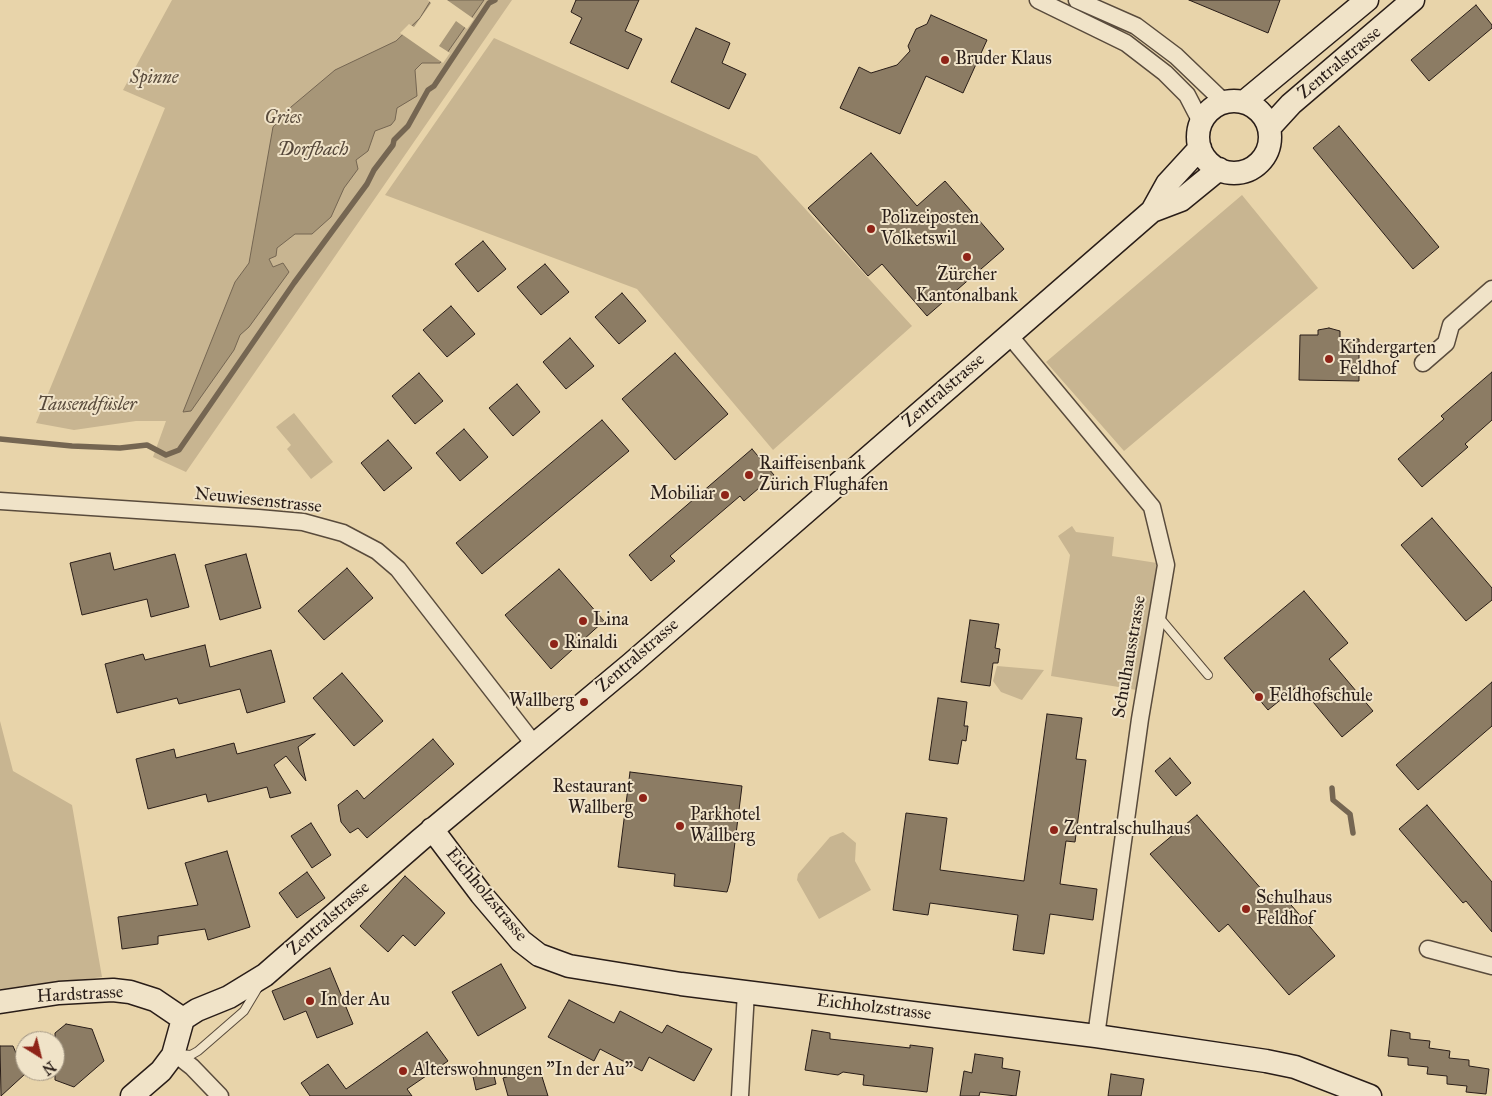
<!DOCTYPE html>
<meta charset="utf-8">
<style>
body{margin:0}
#map{position:relative;width:1492px;height:1096px;overflow:hidden;background:#e8d4aa;font-family:"IM FELL Great Primer",serif}
canvas{display:block}
.north{position:absolute;left:15px;top:1031px;width:50px;height:50px;box-sizing:border-box;background:#f0e3c8;border:1px solid #a09482;border-radius:50%;rotate:144deg;font-size:14px;font-weight:700;line-height:20px;text-align:center;color:#291d18}
.north::after{content:'';display:block;margin:auto;width:18px;height:22px;background:#8f2418;clip-path:polygon(50% 0,100% 100%,50% 72%,0 100%)}
</style>
<div id="map">
<canvas width="1492" height="1096"></canvas>
<div class="north">N</div>
</div>
<script>
const ctx = document.querySelector('canvas').getContext('2d');
ctx.lineJoin = 'round';
function fillPath(path, color) {
  ctx.fillStyle = color;
  ctx.fill(path, 'evenodd');
}
function poly(rows) {
  const path = new Path2D();
  for (const r of rows) {
    if (r.length === 3) {
      path.moveTo(r[0] + r[2], r[1]);
      path.arc(r[0], r[1], r[2], 0, 2 * Math.PI);
      continue;
    }
    path.moveTo(r[0], r[1]);
    for (let i = 2; i < r.length; i += 2) path.lineTo(r[i], r[i + 1]);
  }
  return path;
}
function strokePath(path, color, width, dash) {
  ctx.strokeStyle = color;
  ctx.lineWidth = width;
  ctx.lineCap = dash ? 'butt' : 'round';
  ctx.setLineDash(dash || []);
  ctx.stroke(path);
}
function label(font, color, halo, rows, align = 'center') {
  ctx.font = font + ' "IM FELL Great Primer",serif';
  ctx.lineWidth = 4;
  ctx.setLineDash([]);
  ctx.textBaseline = 'middle';
  ctx.strokeStyle = halo;
  ctx.fillStyle = color;
  for (const [text, x, y, turn = 0] of rows) {
    ctx.save();
    ctx.translate(x, y);
    ctx.rotate((+turn || 0) * Math.PI / 180);
    ctx.textAlign = isNaN(turn) ? turn : align;
    if (halo) ctx.strokeText(text, 0, 0);
    ctx.fillText(text, 0, 0);
    ctx.restore();
  }
}
const green = poly([
 [172,0,512,0,186,472,153,457,166,421,136,421,74,430,36,423,165,108,123,90],
 [494,38,757,156,912,326,773,450,637,289,385,195],
 [1242,195,1318,288,1124,451,1046,362],
 [294,413,333,462,311,479,287,449,291,445,276,427],
 [1072,526,1076,532,1114,537,1112,556,1157,563,1137,690,1051,676,1070,555,1058,536],
 [997,666,1044,670,1022,700,1001,692,993,681],
 [0,721,13,771,72,805,102,977,0,990],
 [843,832,856,843,855,861,871,890,819,919,797,880,798,874,830,837]
]);
const water = poly([
 [431,0,484,0,440,63,422,63,415,70,417,96,397,108,395,120,391,125,375,131,368,151,356,160,358,169,344,188,331,217,312,234,295,234,277,248,276,256,269,259,273,267,283,263,289,272,249,327,240,335,234,350,191,411,183,412,235,282,249,263,273,127,291,107,335,70,396,41,420,18,431,0]
]);
const pier = poly([
 [428,0,447,0,474,19,467,29,456,21,439,46,450,53,443,63,400,33,409,24,414,27,431,3]
]);
const stream = poly([
 [0,439,72,446,120,448,147,445,166,455,179,450,294,283,367,184,374,170,393,145,394,140,408,126,428,90,434,86,489,3,495,0],
 [1332,788,1333,800,1350,814,1353,833]
]);
const building = poly([
 [576,0,639,0,625,31,642,39,628,69,570,43,582,18,571,12,576,0],
 [1189,0,1280,0,1268,33,1189,0],
 [1476,5,1492,25,1492,28,1429,81,1411,60,1476,5],
 [931,15,987,40,963,93,926,76,900,134,840,108,859,67,871,73,897,65,910,51,908,46,916,29,927,24,931,15],
 [696,28,730,43,722,63,746,74,729,109,671,82,696,28],
 [1339,126,1439,247,1413,269,1313,148,1339,126],
 [871,153,917,206,945,181,1004,249,927,316,882,264,868,276,808,208,871,153],
 [483,241,506,269,478,292,455,264,483,241],
 [545,264,569,292,541,315,517,287,545,264],
 [622,293,646,321,619,344,595,317,622,293],
 [451,306,475,334,447,357,423,330,451,306],
 [1329,328,1340,331,1340,338,1359,339,1359,381,1299,380,1300,335,1318,335,1318,330,1329,328],
 [570,338,594,366,566,389,543,362,570,338],
 [675,353,728,414,675,460,622,399,675,353],
 [1492,372,1492,420,1465,444,1468,447,1422,487,1398,459,1444,419,1441,416,1492,372],
 [419,373,443,401,415,424,392,396,419,373],
 [517,384,540,412,513,436,489,408,517,384],
 [602,420,629,451,482,574,456,543,602,420],
 [464,429,488,457,460,481,436,453,464,429],
 [388,440,412,468,384,491,361,463,388,440],
 [752,449,774,475,744,501,740,496,670,556,675,561,651,581,629,555,752,449],
 [1432,518,1492,588,1492,600,1466,621,1401,545,1432,518],
 [110,553,114,570,175,554,189,607,151,617,147,599,82,615,70,563,110,553],
 [246,554,261,608,220,620,205,565,246,554],
 [347,568,373,598,324,640,298,611,347,568],
 [559,569,604,621,551,669,505,615,559,569],
 [1304,591,1348,643,1329,659,1373,711,1342,737,1299,685,1268,710,1224,658,1304,591],
 [970,620,999,624,995,648,1000,649,998,663,993,663,990,686,961,682,970,620],
 [205,645,210,667,271,650,285,702,247,713,240,689,179,704,177,698,117,713,105,664,143,654,145,660,205,645],
 [342,673,383,721,354,746,313,698,342,673],
 [1492,682,1492,726,1418,790,1396,765,1492,682],
 [938,698,967,702,964,726,968,726,966,741,962,740,958,764,929,760,938,698],
 [1047,714,1082,718,1076,759,1086,760,1075,842,1066,841,1060,884,1097,889,1093,920,1050,914,1044,954,1013,950,1018,915,930,903,928,915,893,910,906,813,947,818,940,870,1024,881,1047,714],
 [315,734,298,747,306,781,286,756,274,765,291,793,270,798,267,787,208,802,206,794,148,809,136,759,174,749,176,758,234,743,237,754,315,734],
 [433,739,454,764,367,838,358,828,350,833,341,822,338,805,357,790,364,799,433,739],
 [1170,758,1191,783,1176,796,1155,771,1170,758],
 [630,772,742,786,730,882,727,892,674,886,675,874,618,867,630,772],
 [1427,805,1492,882,1492,932,1466,901,1463,903,1399,829,1427,805],
 [1197,815,1270,899,1279,891,1335,956,1289,995,1228,924,1219,932,1150,854,1197,815],
 [311,823,331,855,312,868,291,836,311,823],
 [227,851,250,927,208,940,205,929,158,936,158,944,122,949,118,917,198,905,185,863,227,851],
 [307,872,325,898,297,918,279,893,307,872],
 [405,876,445,913,415,946,403,935,388,952,360,926,405,876],
 [501,964,526,1008,478,1036,452,992,501,964],
 [330,968,353,1024,317,1038,306,1011,284,1020,272,991,330,968],
 [569,1000,614,1023,620,1011,662,1033,667,1025,712,1049,694,1081,649,1057,642,1071,600,1049,594,1061,548,1037,569,1000],
 [66,1024,92,1029,104,1061,74,1087,55,1080,55,1033,66,1024],
 [812,1030,830,1033,830,1039,910,1048,910,1045,933,1048,927,1092,863,1085,864,1075,843,1072,838,1075,805,1070,812,1030],
 [1391,1030,1410,1033,1410,1039,1430,1041,1429,1048,1450,1051,1449,1058,1469,1060,1469,1066,1489,1069,1486,1094,1466,1092,1467,1086,1447,1084,1447,1076,1427,1074,1428,1067,1408,1065,1408,1058,1388,1056,1391,1030],
 [427,1032,448,1061,407,1089,412,1096,310,1096,301,1083,328,1064,346,1089,427,1032],
 [0,1046,13,1046,25,1074,1,1096,0,1046],
 [975,1054,1003,1058,1002,1068,1020,1071,1016,1096,980,1092,979,1096,960,1096,964,1071,972,1073,975,1054],
 [492,1067,496,1084,476,1090,472,1072,492,1067],
 [539,1067,548,1096,508,1096,503,1078,539,1067],
 [1111,1074,1144,1079,1141,1096,1108,1096,1111,1074]
]);
const lane = poly([
 [1159,617,1208,675],
 [180,1054,191,1055,198,1051,244,1011,259,986]
]);
const street = poly([
 [1038,0,1126,43,1165,73,1187,95,1201,122],
 [1077,0,1136,26,1176,56,1224,102],
 [1009,335,1152,507,1166,565,1140,719,1096,1036],
 [1423,363,1446,343,1451,325,1492,289],
 [0,501,258,518,303,522,343,533,377,551,398,569,534,744],
 [1428,949,1492,966],
 [174,1053,192,1067,220,1096],
 [740,1096,746,992]
]);
const secondary = poly([
 [1234,137,36],
 [1244,102,1367,0],
 [1269,128,1291,104,1413,0],
 [1152,211,1167,184,1200,148],
 [432,829,481,894,521,941,539,955,569,966,681,984,1096,1036,1266,1061,1295,1067,1370,1096],
 [0,1002,59,993,113,990,130,992,155,1000,183,1019],
 [132,1096,161,1071,173,1055,183,1019,197,1010,229,997,265,975,420,840,631,664,1152,211,1181,200,1219,169]
]);
const markers = [
 [945,60,5,"#8f2418"],
 [871,229,5,"#8f2418"],
 [967,257,5,"#8f2418"],
 [1329,359,5,"#8f2418"],
 [749,475,5,"#8f2418"],
 [725,495,5,"#8f2418"],
 [583,621,5,"#8f2418"],
 [554,644,5,"#8f2418"],
 [1259,697,5,"#8f2418"],
 [584,702,5,"#8f2418"],
 [643,798,5,"#8f2418"],
 [680,826,5,"#8f2418"],
 [1054,830,5,"#8f2418"],
 [1246,909,5,"#8f2418"],
 [310,1001,5,"#8f2418"],
 [403,1071,5,"#8f2418"]
];
const poiNames = [
 ["Bruder Klaus",955,60],
 ["Polizeiposten",881,219],
 ["Volketswil",881,240],
 ["Zürcher",967,276,"center"],
 ["Kantonalbank",967,297,"center"],
 ["Kindergarten",1339,349],
 ["Feldhof",1339,370],
 ["Raiffeisenbank",759,465],
 ["Zürich Flughafen",759,486],
 ["Mobiliar",715,495,"right"],
 ["Lina",593,621],
 ["Rinaldi",564,644],
 ["Feldhofschule",1269,697],
 ["Wallberg",574,702,"right"],
 ["Restaurant",633,788,"right"],
 ["Wallberg",633,809,"right"],
 ["Parkhotel",690,816],
 ["Wallberg",690,837],
 ["Zentralschulhaus",1064,830],
 ["Schulhaus",1256,899],
 ["Feldhof",1256,920],
 ["In der Au",320,1001],
 ["Alterswohnungen \"In der Au\"",413,1071]
];
const streetNames = [
 ["Zentralstrasse",1340,63,-40],
 ["Zentralstrasse",944,391,-41],
 ["Neuwiesenstrasse",258,501,6],
 ["Zentralstrasse",638,656,-41],
 ["Schulhausstrasse",1130,657,-80],
 ["Eichholzstrasse",486,895,50],
 ["Zentralstrasse",329,919,-41],
 ["Hardstrasse",80,995,-3],
 ["Eichholzstrasse",874,1008,7]
];
const parkNames = [
 ["Spinne",154,79],
 ["Gries",283,119],
 ["Tausendfüsler",87,406]
];
const waterNames = [
 ["Dorfbach",313,150]
];
fillPath(green, '#c8b591');
fillPath(water, '#a79678');
strokePath(water, '#756652', 1);
fillPath(pier, '#e8d4aa');
strokePath(stream, '#756652', 5.5);
fillPath(building, '#8c7c64');
strokePath(building, '#291d18', 1);
strokePath(lane, '#594b3c', 10);
strokePath(street, '#594b3c', 19);
strokePath(secondary, '#291d18', 25);
strokePath(lane, '#f0e3c8', 8);
strokePath(street, '#f0e3c8', 16);
strokePath(secondary, '#f0e3c8', 22);
for (const [x, y, r, color] of markers) {
  const dot = new Path2D();
  dot.arc(x, y, r, 0, 2 * Math.PI);
  ctx.fillStyle = color;
  ctx.fill(dot);
  strokePath(dot, '#f0e3c8', 2);
}
label('18px', '#291d18', '#f0e3c8', poiNames, 'left');
label('18px', '#291d18', '#f0e3c8', streetNames);
label('italic 18px', '#594b3c', '#f0e3c8', parkNames);
label('italic 19px', '#55473a', '#f0e3c8', waterNames);
</script>
